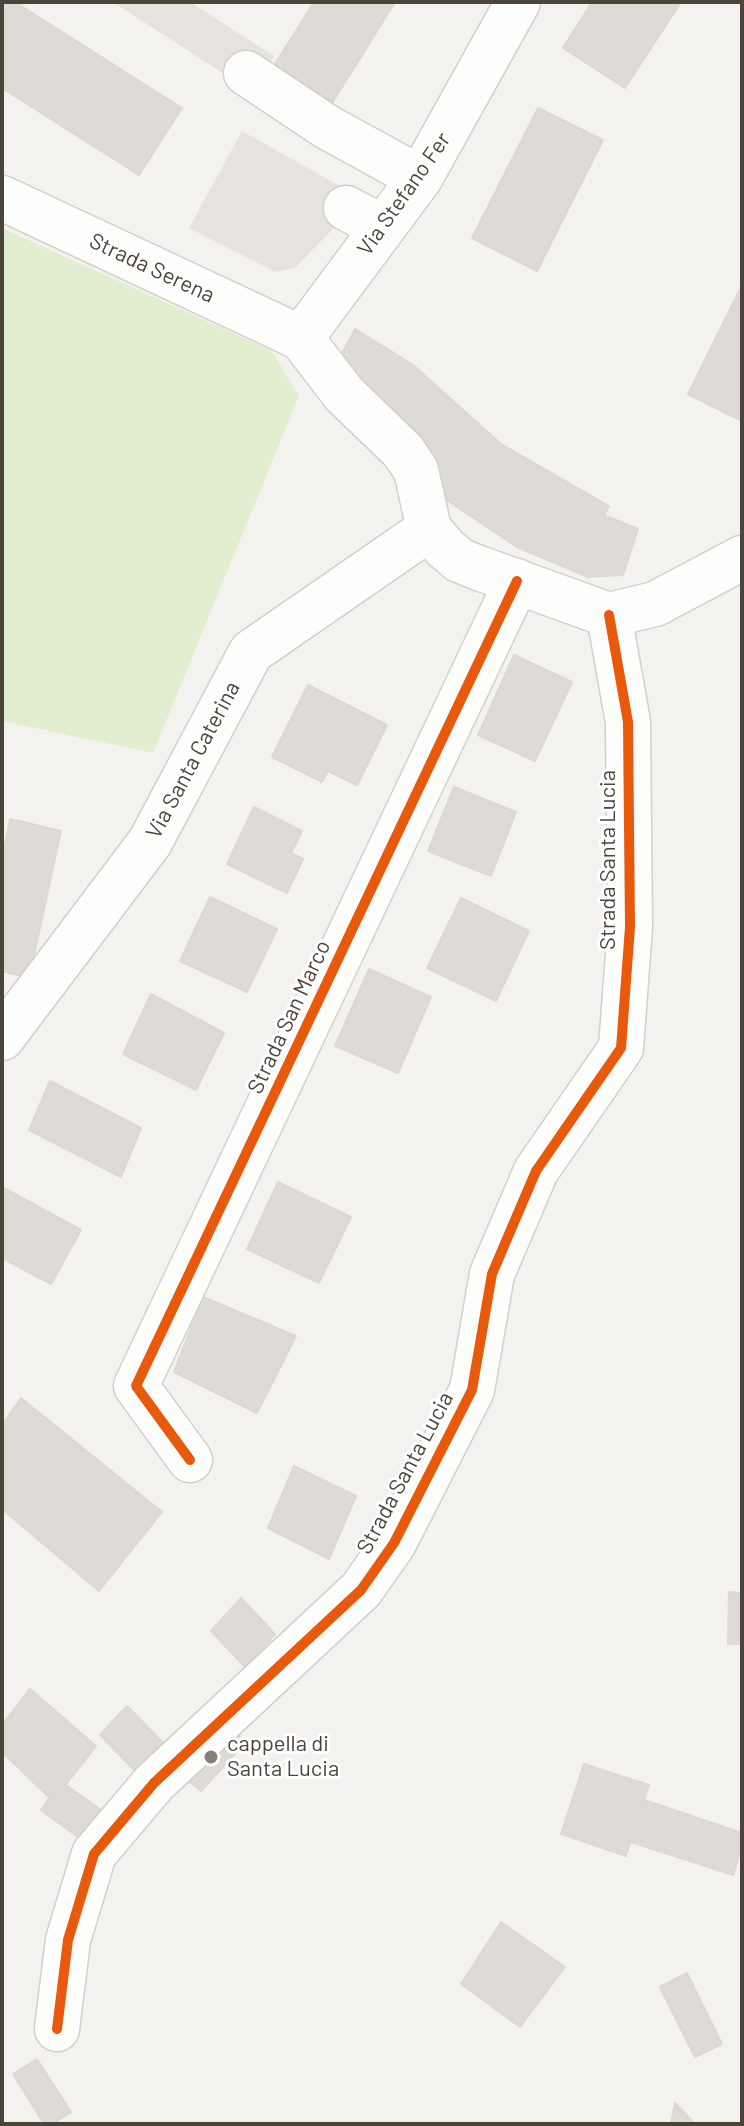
<!DOCTYPE html>
<style>
body{margin:0}
#map{position:relative;width:744px;height:2126px;overflow:hidden;background:#f4f2ee;font-family:Barlow,sans-serif}
canvas{display:block}
.frame{position:absolute;inset:0;border:4px solid #4b4439;pointer-events:none}
</style>
<div id="map">
<canvas width="744" height="2126"></canvas>
<div class="frame"></div>
</div>
<script>
const ctx = document.querySelector('canvas').getContext('2d');
ctx.lineJoin = 'round';
function fillPath(path, color) {
  ctx.fillStyle = color;
  ctx.fill(path, 'evenodd');
}
function poly(rows) {
  const path = new Path2D();
  for (const r of rows) {
    path.moveTo(r[0], r[1]);
    for (let i = 2; i < r.length; i += 2) path.lineTo(r[i], r[i + 1]);
  }
  return path;
}
function strokePath(path, color, width, dash) {
  ctx.strokeStyle = color;
  ctx.lineWidth = width;
  ctx.lineCap = dash ? 'butt' : 'round';
  ctx.setLineDash(dash || []);
  ctx.stroke(path);
}
function label(font, color, halo, rows, align = 'center') {
  ctx.font = font + ' Barlow,sans-serif';
  ctx.lineWidth = 6;
  ctx.setLineDash([]);
  ctx.textBaseline = 'middle';
  ctx.strokeStyle = halo;
  ctx.fillStyle = color;
  for (const [text, x, y, turn = 0] of rows) {
    ctx.save();
    ctx.translate(x, y);
    ctx.rotate((+turn || 0) * Math.PI / 180);
    ctx.textAlign = isNaN(turn) ? turn : align;
    if (halo) ctx.strokeText(text, 0, 0);
    ctx.fillText(text, 0, 0);
    ctx.restore();
  }
}
const green = poly([
 [2,228,272,351,299,396,153,753,2,721]
]);
const parking = poly([
 [113,2,190,2,274,56,264,73,221,72],
 [242,131,354,194,334,228,295,268,275,272,189,228]
]);
const building = poly([
 [2,2,15,2,182,108,139,175,2,88,2,2],
 [314,2,395,2,329,108,270,72,314,2],
 [592,2,681,2,625,88,563,48,592,2],
 [538,108,603,140,537,271,472,238,538,108],
 [742,285,742,421,688,394,742,285],
 [355,329,412,364,501,444,609,506,604,515,638,529,623,575,588,577,517,547,439,495,443,487,427,444,338,361,355,329],
 [514,655,572,682,535,761,478,735,514,655],
 [308,685,387,725,357,785,328,771,322,782,272,757,308,685],
 [454,787,516,812,491,876,428,851,454,787],
 [254,807,302,831,291,853,303,859,287,893,227,864,254,807],
 [10,819,61,831,29,978,2,971,2,860,10,819],
 [210,897,277,929,247,992,180,961,210,897],
 [461,898,529,931,496,1001,427,968,461,898],
 [369,969,431,997,398,1073,335,1046,369,969],
 [151,994,224,1033,196,1090,123,1054,151,994],
 [50,1081,141,1128,121,1177,29,1130,50,1081],
 [278,1182,351,1217,319,1283,247,1249,278,1182],
 [2,1187,81,1230,51,1284,2,1258,2,1187],
 [203,1297,296,1336,257,1413,174,1372,203,1297],
 [21,1398,162,1512,99,1591,2,1509,2,1425,21,1398],
 [294,1466,356,1496,329,1559,268,1528,294,1466],
 [729,1592,742,1593,742,1644,728,1644,729,1592],
 [241,1598,275,1634,246,1668,211,1631,241,1598],
 [30,1689,96,1746,53,1801,2,1752,2,1725,30,1689],
 [127,1706,173,1753,144,1780,100,1735,127,1706],
 [229,1722,245,1743,201,1791,176,1771,229,1722],
 [584,1764,649,1785,626,1856,561,1834,584,1764],
 [66,1785,108,1815,90,1846,41,1810,49,1798,53,1801,66,1785],
 [644,1800,742,1833,742,1847,733,1875,631,1842,644,1800],
 [501,1922,565,1967,520,2027,461,1984,501,1922],
 [687,1973,722,2044,695,2057,660,1987,687,1973],
 [37,2059,71,2112,52,2124,44,2124,13,2074,37,2059],
 [675,2103,695,2124,671,2124,675,2103]
]);
const minor = poly([
 [246,73,327,127,420,178],
 [2,198,301,338,344,394,403,451,416,470,429,529,445,548,459,560,476,567,609,615],
 [346,208,382,227],
 [301,338,420,178,518,2],
 [609,615,655,604,742,558],
 [2,1038,150,842,251,652,429,529],
 [190,1460,136,1386,517,581],
 [57,2029,68,1940,94,1854,154,1783,361,1590,394,1543,472,1390,492,1274,536,1171,621,1048,630,927,628,722,609,615]
]);
const cycleway = poly([
 [190,1460,136,1386,517,581],
 [57,2029,68,1940,94,1854,154,1783,361,1590,394,1543,472,1390,492,1274,536,1171,621,1048,630,927,628,722,609,615]
]);
const markers = [
 [211,1757,8,"#868178"]
];
const streetNames = [
 ["Via Stefano Fer",404,194,-55],
 ["Strada Serena",152,268,25],
 ["Via Santa Caterina",193,760,-62],
 ["Strada Santa Lucia",608,860,-90],
 ["Strada San Marco",289,1017,-65],
 ["Strada Santa Lucia",405,1473,-62]
];
const poiNames = [
 ["cappella di",227,1744],
 ["Santa Lucia",227,1769]
];
fillPath(green, '#e1eecf');
fillPath(parking, '#e6e3df');
fillPath(building, '#dedbd6');
strokePath(building, '#dcd9d4', 2);
strokePath(minor, '#d2d0cb', 47);
strokePath(minor, '#fdfdfc', 44);
strokePath(cycleway, '#e8590c', 10);
for (const [x, y, r, color] of markers) {
  const dot = new Path2D();
  dot.arc(x, y, r, 0, 2 * Math.PI);
  ctx.fillStyle = color;
  ctx.fill(dot);
  strokePath(dot, '#fff', 3);
}
label('22px', '#4b4439', '#fff', streetNames);
label('22px', '#4b4439', '#fff', poiNames, 'left');
</script>
